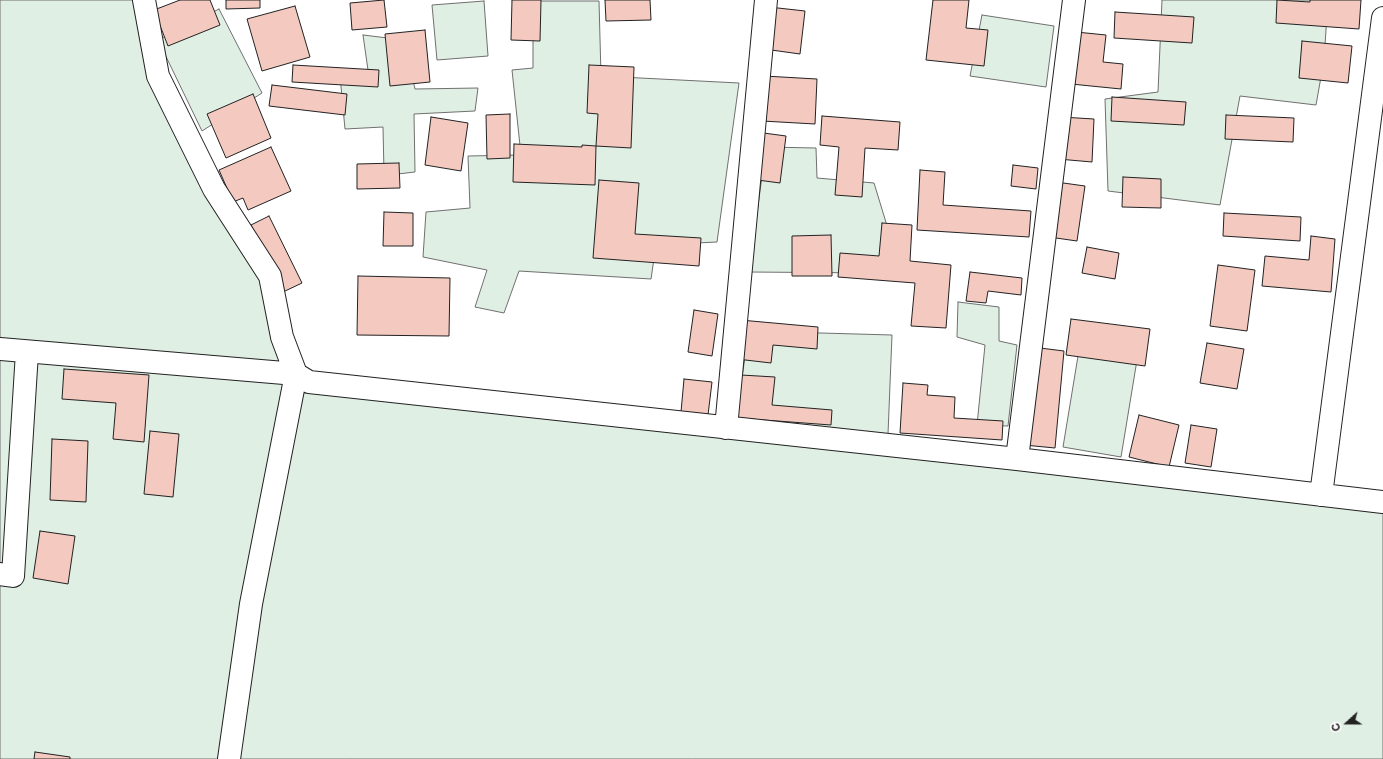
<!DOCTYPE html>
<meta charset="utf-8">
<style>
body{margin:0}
#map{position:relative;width:1383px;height:759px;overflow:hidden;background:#fff;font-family:Inter,sans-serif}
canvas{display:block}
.north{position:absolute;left:1327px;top:703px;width:40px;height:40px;-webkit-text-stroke:3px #fff;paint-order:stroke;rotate:249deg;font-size:11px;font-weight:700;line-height:16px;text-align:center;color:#222}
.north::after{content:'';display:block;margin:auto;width:14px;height:18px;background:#222;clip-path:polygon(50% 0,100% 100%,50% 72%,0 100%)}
</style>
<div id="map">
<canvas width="1383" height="759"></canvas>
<div class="north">С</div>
</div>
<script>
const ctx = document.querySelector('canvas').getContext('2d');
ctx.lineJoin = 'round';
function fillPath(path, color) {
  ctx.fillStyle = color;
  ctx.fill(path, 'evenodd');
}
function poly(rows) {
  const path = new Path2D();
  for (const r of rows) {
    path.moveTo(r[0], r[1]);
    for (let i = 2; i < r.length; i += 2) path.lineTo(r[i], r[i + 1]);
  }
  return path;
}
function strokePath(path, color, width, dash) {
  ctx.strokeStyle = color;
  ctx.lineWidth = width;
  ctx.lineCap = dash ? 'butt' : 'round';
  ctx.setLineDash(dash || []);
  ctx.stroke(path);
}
const green = poly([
 [0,0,144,0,158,76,270,276,290,382,1383,505,1383,759,0,759,0,0],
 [1162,0,1328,0,1324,60,1316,105,1240,96,1220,205,1108,191,1105,99,1158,92,1162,0],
 [484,1,488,56,437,60,432,5,484,1],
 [533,1,599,1,601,76,739,83,717,242,656,245,651,279,519,271,504,313,475,307,487,270,423,257,426,212,470,208,468,156,521,155,512,70,533,68,533,1],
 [219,9,262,93,202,131,158,40,219,9],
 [982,15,1054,26,1046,87,970,76,982,15],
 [363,35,404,40,415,89,478,88,475,111,414,114,415,172,380,176,384,173,383,127,345,129,340,76,369,77,363,35],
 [766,147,816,148,817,178,874,183,892,242,876,273,749,272,766,147],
 [958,302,999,307,999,341,1017,345,1008,426,977,425,985,345,957,337,958,302],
 [749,331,892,335,888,434,735,423,749,331],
 [1080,344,1138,354,1121,457,1063,447,1080,344]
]);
const building = poly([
 [180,0,210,0,220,25,168,46,154,10,180,0],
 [226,0,260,0,260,8,226,9,226,0],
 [384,0,387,27,352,30,350,3,384,0],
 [512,0,541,0,540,41,511,40,512,0],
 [605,0,650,0,651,20,606,21,605,0],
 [933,0,969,0,966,28,988,30,984,66,926,60,933,0],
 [1277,0,1310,2,1310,0,1361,0,1359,29,1276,23,1277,0],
 [295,6,310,57,262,71,247,19,295,6],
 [769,7,805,11,800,54,764,49,769,7],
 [1115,12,1194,17,1192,43,1114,38,1115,12],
 [425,30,430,82,390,86,385,34,425,30],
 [1076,32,1106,35,1103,62,1123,64,1121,89,1071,84,1076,32],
 [1302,41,1352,46,1348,83,1299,78,1302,41],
 [293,65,379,70,378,87,292,82,293,65],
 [589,65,634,67,631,148,596,146,598,114,587,113,589,65],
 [764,76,817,79,815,124,762,121,764,76],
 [272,85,347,94,345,115,269,106,272,85],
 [253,94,271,138,226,158,207,114,253,94],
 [1112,97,1186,102,1184,125,1111,121,1112,97],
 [510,114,510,158,487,159,486,115,510,114],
 [1226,115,1294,118,1293,142,1225,139,1226,115],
 [822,116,900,122,898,150,865,148,862,197,835,195,839,147,820,145,822,116],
 [431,117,468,123,461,171,425,165,431,117],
 [1061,117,1094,119,1092,162,1058,159,1061,117],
 [756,132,786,136,780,183,750,179,756,132],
 [514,144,582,147,582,145,596,146,595,185,513,182,514,144],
 [271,147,291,191,248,210,243,198,233,202,219,170,271,147],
 [399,163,400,188,357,189,357,164,399,163],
 [1013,165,1038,168,1036,189,1011,186,1013,165],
 [920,170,945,172,943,205,1031,211,1029,237,917,230,920,170],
 [1123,177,1161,179,1161,208,1122,207,1123,177],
 [599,180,639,183,635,234,701,238,699,266,593,258,599,180],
 [1056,182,1085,186,1077,241,1049,237,1056,182],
 [384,212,413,213,413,246,383,246,384,212],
 [1224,213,1301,217,1300,241,1223,236,1224,213],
 [269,216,302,283,283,292,251,225,269,216],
 [882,223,912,225,910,261,951,265,946,328,911,326,915,283,838,277,840,253,879,256,882,223],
 [831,235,832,276,792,276,792,236,831,235],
 [1311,236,1335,239,1331,292,1262,286,1265,256,1309,260,1311,236],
 [1087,247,1119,253,1115,279,1082,273,1087,247],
 [1218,265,1255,270,1247,331,1210,326,1218,265],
 [970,272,1022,278,1021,295,988,291,986,303,966,301,970,272],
 [358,276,450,278,449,336,357,335,358,276],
 [694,310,718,314,712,356,688,352,694,310],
 [1071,319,1150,329,1145,366,1066,355,1071,319],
 [740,320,818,327,817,349,773,345,771,363,737,359,740,320],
 [1207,343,1244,349,1237,389,1200,383,1207,343],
 [1032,347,1064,351,1055,448,1024,445,1032,347],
 [64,369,149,375,144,442,113,439,116,403,62,399,64,369],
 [741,375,775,377,772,405,832,410,831,425,737,418,741,375],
 [684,379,712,382,708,415,681,412,684,379],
 [903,383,928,385,927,395,955,397,954,418,1003,421,1002,440,900,433,903,383],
 [1139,415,1179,425,1169,467,1129,457,1139,415],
 [1191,425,1217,429,1211,467,1185,463,1191,425],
 [150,431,179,434,173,497,144,494,150,431],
 [52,439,88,441,86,502,50,500,52,439],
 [40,531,75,536,68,584,33,578,40,531],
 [35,752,70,757,70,759,34,759,35,752]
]);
const minor = poly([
 [144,0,158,76,214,189,270,276,282,337,296,374,251,604,229,759],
 [0,349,296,374,309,382,1017,459,1383,502],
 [726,428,766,0],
 [1017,459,1074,0],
 [1321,495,1383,18],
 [0,574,13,576,27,352]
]);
fillPath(green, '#e0efe3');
strokePath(green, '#6f6f6f', 1);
fillPath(building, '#f3c9c0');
strokePath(building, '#222', 1);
strokePath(minor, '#222', 24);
strokePath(minor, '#fff', 22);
</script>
